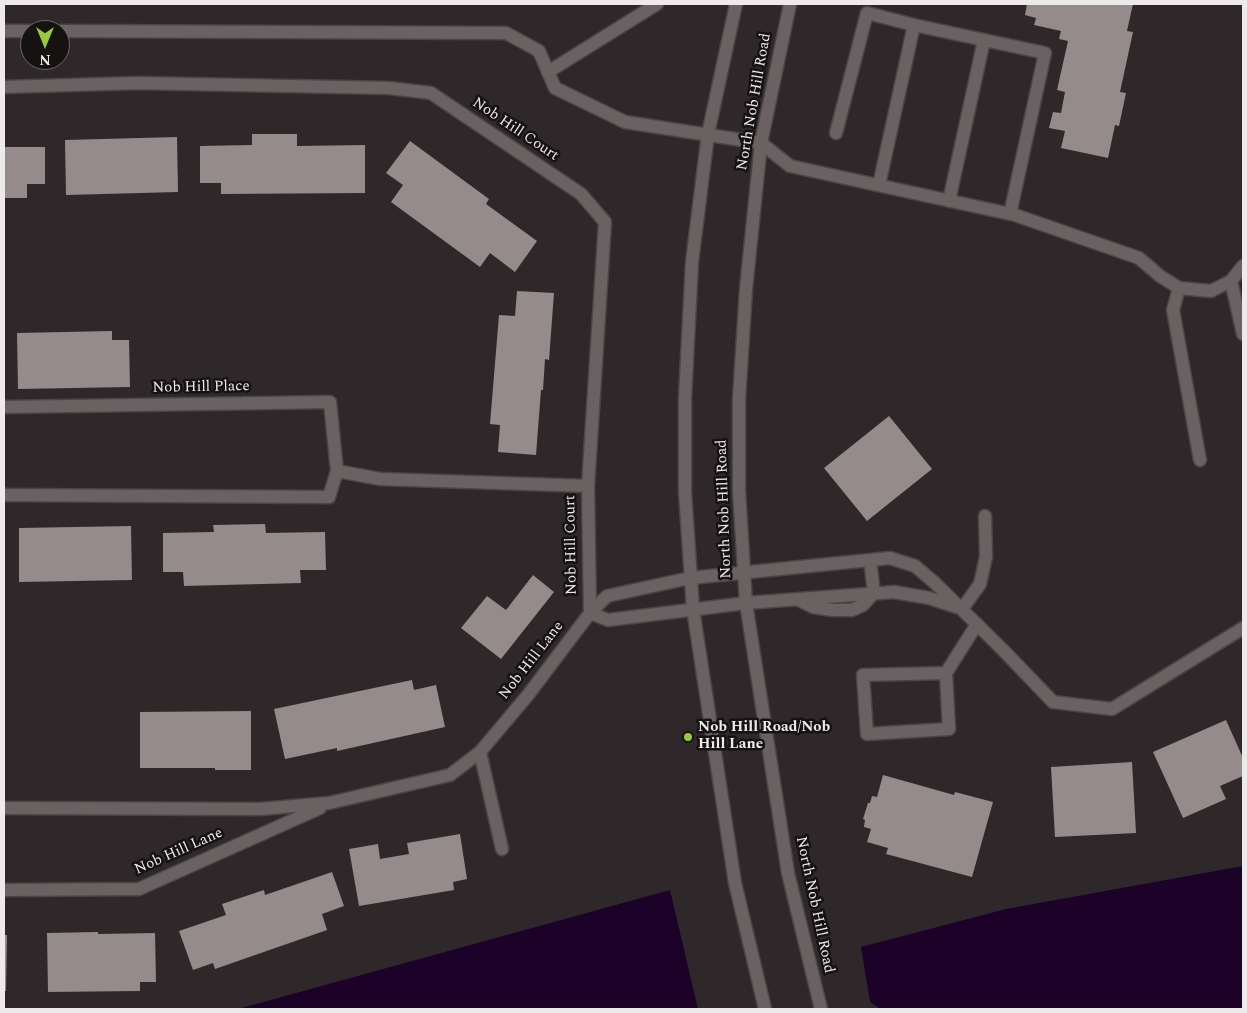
<!DOCTYPE html>
<style>
body{margin:0}
#map{position:relative;width:1247px;height:1013px;overflow:hidden;background:#2f282a;font-family:Spectral,serif}
canvas{display:block}
.frame{position:absolute;inset:0;border:5px solid #eee9ea;pointer-events:none}
.north{position:absolute;left:20px;top:20px;width:50px;height:50px;box-sizing:border-box;background:#151212;border:1px solid #6c6868;border-radius:50%;rotate:180deg;font-size:14px;font-weight:700;line-height:20px;text-align:center;color:#eee9ea}
.north::after{content:'';display:block;margin:auto;width:18px;height:22px;background:#98cb37;clip-path:polygon(50% 0,100% 100%,50% 72%,0 100%)}
</style>
<div id="map">
<canvas width="1247" height="1013"></canvas>
<div class="frame"></div>
<div class="north">N</div>
</div>
<script>
const ctx = document.querySelector('canvas').getContext('2d');
ctx.lineJoin = 'round';
function fillPath(path, color) {
  ctx.fillStyle = color;
  ctx.fill(path, 'evenodd');
}
function poly(rows) {
  const path = new Path2D();
  for (const r of rows) {
    path.moveTo(r[0], r[1]);
    for (let i = 2; i < r.length; i += 2) path.lineTo(r[i], r[i + 1]);
  }
  return path;
}
function strokePath(path, color, width, dash) {
  ctx.strokeStyle = color;
  ctx.lineWidth = width;
  ctx.lineCap = dash ? 'butt' : 'round';
  ctx.setLineDash(dash || []);
  ctx.stroke(path);
}
function label(font, color, halo, rows, align = 'center') {
  ctx.font = font + ' Spectral,serif';
  ctx.lineWidth = 5;
  ctx.setLineDash([]);
  ctx.textBaseline = 'middle';
  ctx.strokeStyle = halo;
  ctx.fillStyle = color;
  for (const [text, x, y, turn = 0] of rows) {
    ctx.save();
    ctx.translate(x, y);
    ctx.rotate((+turn || 0) * Math.PI / 180);
    ctx.textAlign = isNaN(turn) ? turn : align;
    if (halo) ctx.strokeText(text, 0, 0);
    ctx.fillText(text, 0, 0);
    ctx.restore();
  }
}
const water = poly([
 [1243,866,1243,1009,881,1009,870,1002,861,947,1006,909],
 [670,890,698,1009,238,1009]
]);
const building = poly([
 [1027,4,1133,4,1127,31,1133,32,1120,92,1126,93,1119,126,1115,125,1108,158,1061,148,1065,131,1049,128,1053,112,1061,113,1065,92,1057,90,1068,41,1059,39,1061,31,1034,25,1036,18,1025,15],
 [252,134,297,134,297,146,365,145,365,193,221,194,221,183,200,183,200,146,252,145],
 [177,137,178,192,66,195,65,140],
 [410,141,489,199,486,204,537,241,515,272,490,253,480,267,391,202,403,185,386,173],
 [4,147,45,147,45,184,27,184,27,198,4,198],
 [517,291,554,293,549,360,545,359,543,390,541,390,536,455,498,452,500,425,490,424,499,315,515,316],
 [112,331,112,340,129,340,130,387,18,389,17,333],
 [889,416,932,469,867,521,824,468],
 [265,524,266,533,325,532,326,570,300,570,301,583,184,586,183,572,163,572,163,533,214,532,213,525],
 [131,526,132,580,19,582,19,528],
 [533,575,554,592,501,659,461,628,487,596,506,610],
 [412,680,414,690,436,685,445,727,337,751,337,748,285,759,274,709],
 [251,711,251,770,215,770,215,768,140,768,140,712],
 [1226,720,1243,758,1243,776,1220,786,1226,799,1183,818,1153,752],
 [1132,762,1136,833,1055,837,1051,767],
 [883,775,954,795,955,792,993,802,972,877,886,854,888,848,867,842,871,829,864,827,865,820,863,819,868,803,870,803,872,796,877,797],
 [460,834,467,879,453,882,454,890,359,906,349,849,378,844,380,859,409,854,407,843],
 [332,872,344,906,322,914,327,930,215,969,213,963,193,970,179,931,226,915,222,904,264,890,265,895],
 [98,932,98,934,155,933,156,982,140,982,140,991,48,992,47,933],
 [4,935,7,935,6,991,4,991]
]);
const service = poly([
 [548,72,657,4],
 [836,133,867,13,914,25],
 [761,143,790,166,1015,215,1139,258,1160,276,1179,288,1211,291,1231,281,1243,266],
 [879,185,914,25,1045,53,1010,214],
 [949,201,984,40],
 [1231,281,1243,334],
 [1179,288,1173,310,1200,460],
 [962,609,980,584,986,557,985,516],
 [946,673,863,675,867,734,949,729,946,673,977,624]
]);
const minor = poly([
 [4,31,30,31],
 [60,31,506,33,539,51,555,88,625,122,761,143],
 [4,87,137,83,389,88,431,93,581,194,605,222,588,486,590,613],
 [4,407,330,402,337,471,329,497,4,495],
 [337,471,380,479,588,486],
 [799,600,813,607,832,610,852,610,863,605,874,593,870,560],
 [590,613,608,620,746,603,894,592,929,598,957,607],
 [480,752,502,849],
 [4,808,260,809,329,803,450,775,480,752,528,695,590,613,607,596,690,578,890,558,915,566,935,583,1004,651,1053,702,1112,709,1243,628],
 [4,890,139,889,320,808]
]);
const secondary = poly([
 [736,4,708,134,692,262,685,398,685,492,693,609,735,883,765,1009],
 [790,4,761,143,746,289,739,399,739,491,746,603,788,873,821,1009]
]);
const markers = [
 [688,737,5,"#98cb37"]
];
const streetNames = [
 ["North Nob Hill Road",755,102,-80],
 ["Nob Hill Court",515,130,34],
 ["Nob Hill Place",201,388,-1],
 ["North Nob Hill Road",725,509,-92],
 ["Nob Hill Court",572,545,-91],
 ["Nob Hill Lane",532,661,-52],
 ["Nob Hill Lane",179,852,-24],
 ["North Nob Hill Road",814,905,78]
];
const poiNames = [
 ["Nob Hill Road/Nob",698,728],
 ["Hill Lane",698,745]
];
fillPath(water, '#1c0229');
fillPath(building, '#948b8a');
strokePath(service, '#4b4546', 15);
strokePath(minor, '#4b4546', 15);
strokePath(secondary, '#4b4546', 15);
strokePath(service, '#696162', 12);
strokePath(minor, '#696162', 12);
strokePath(secondary, '#696162', 12);
for (const [x, y, r, color] of markers) {
  const dot = new Path2D();
  dot.arc(x, y, r, 0, 2 * Math.PI);
  ctx.fillStyle = color;
  ctx.fill(dot);
  strokePath(dot, '#151212', 2);
}
label('15px', '#eee9ea', '#151212', streetNames);
label('bold 15px', '#eee9ea', '#151212', poiNames, 'left');
</script>
